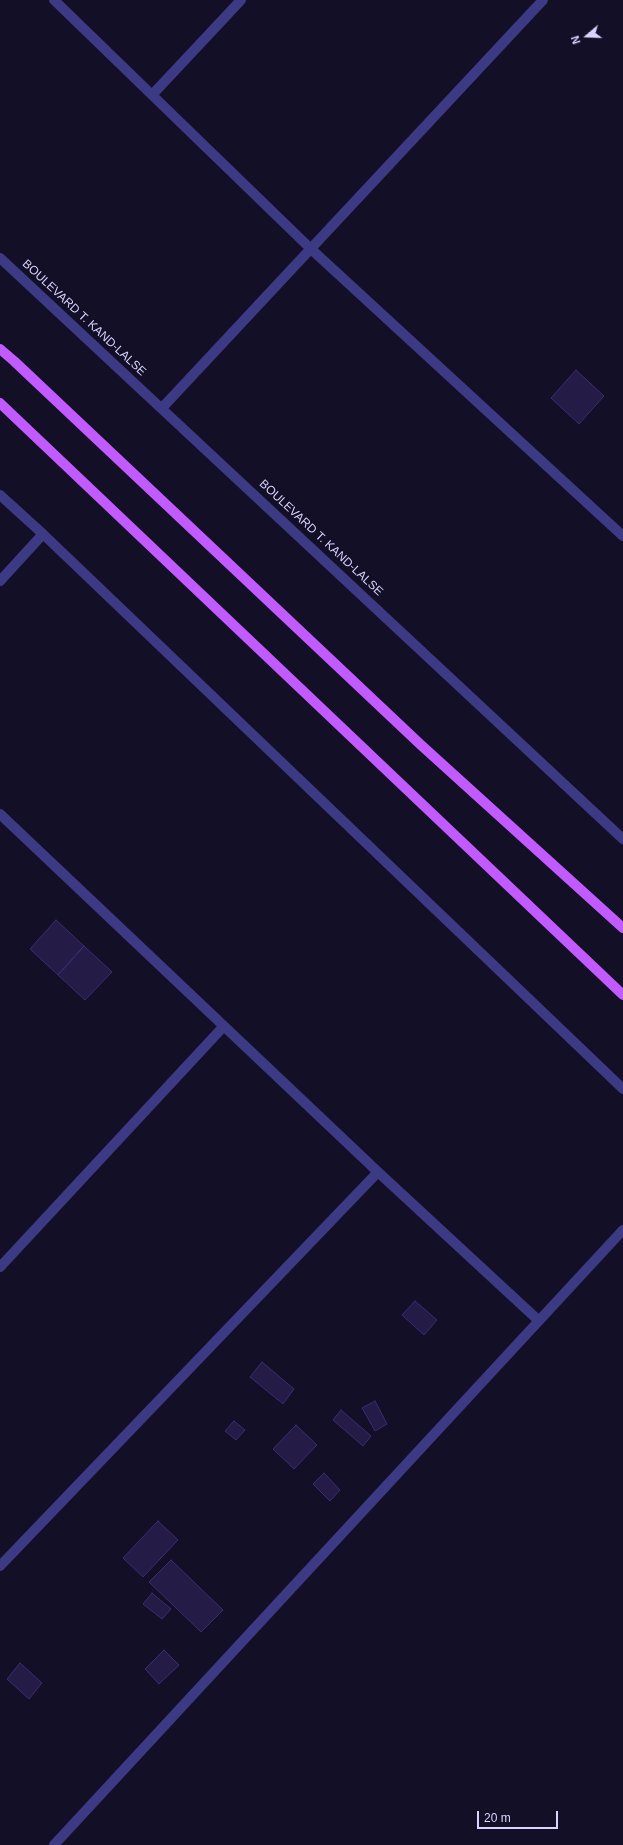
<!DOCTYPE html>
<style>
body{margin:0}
#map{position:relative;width:623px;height:1845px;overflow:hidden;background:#130f26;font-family:Arial,sans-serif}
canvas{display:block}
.north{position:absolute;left:567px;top:16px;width:40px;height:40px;-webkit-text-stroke:3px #130f26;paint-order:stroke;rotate:251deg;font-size:11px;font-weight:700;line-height:16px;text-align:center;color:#d9d4ff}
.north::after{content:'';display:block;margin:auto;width:14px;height:18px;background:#d9d4ff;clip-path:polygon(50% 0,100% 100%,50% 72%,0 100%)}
.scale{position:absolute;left:477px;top:1811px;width:81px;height:18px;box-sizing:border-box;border:2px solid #d9d4ff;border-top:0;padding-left:5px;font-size:12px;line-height:14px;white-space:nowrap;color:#d9d4ff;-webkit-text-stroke:3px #130f26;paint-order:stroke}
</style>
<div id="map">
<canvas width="623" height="1845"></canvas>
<div class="north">N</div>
<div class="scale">20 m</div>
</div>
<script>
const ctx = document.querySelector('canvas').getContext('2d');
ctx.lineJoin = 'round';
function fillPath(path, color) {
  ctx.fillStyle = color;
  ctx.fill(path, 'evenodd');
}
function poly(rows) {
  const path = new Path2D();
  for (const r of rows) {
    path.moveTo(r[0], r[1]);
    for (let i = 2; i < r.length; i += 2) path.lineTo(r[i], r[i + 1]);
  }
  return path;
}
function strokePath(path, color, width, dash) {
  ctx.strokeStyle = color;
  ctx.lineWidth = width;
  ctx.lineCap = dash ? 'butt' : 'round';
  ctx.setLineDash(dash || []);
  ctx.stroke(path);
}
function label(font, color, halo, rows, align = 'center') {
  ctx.font = font + ' Arial,sans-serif';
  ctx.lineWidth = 3;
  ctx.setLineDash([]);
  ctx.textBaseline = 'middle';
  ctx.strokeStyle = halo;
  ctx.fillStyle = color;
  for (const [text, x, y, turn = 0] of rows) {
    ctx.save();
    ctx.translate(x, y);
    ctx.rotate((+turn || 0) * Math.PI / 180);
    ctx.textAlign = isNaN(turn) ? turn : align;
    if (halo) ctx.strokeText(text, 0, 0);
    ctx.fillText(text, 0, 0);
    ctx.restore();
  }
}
const building = poly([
 [576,370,604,396,579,424,551,398,576,370],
 [56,920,84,946,58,975,30,949,56,920],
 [84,946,112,972,85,1000,58,975,84,946],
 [415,1301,437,1320,424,1335,402,1315,415,1301],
 [262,1362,294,1389,283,1404,250,1377,262,1362],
 [375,1401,387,1424,375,1431,362,1408,375,1401],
 [341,1410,371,1436,363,1446,333,1420,341,1410],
 [234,1421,245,1430,236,1440,225,1431,234,1421],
 [296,1425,317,1445,294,1469,273,1449,296,1425],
 [324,1473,340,1490,330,1501,313,1484,324,1473],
 [158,1521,178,1540,143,1577,123,1558,158,1521],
 [171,1560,223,1610,201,1632,149,1582,171,1560],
 [152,1593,171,1609,162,1619,143,1604,152,1593],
 [164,1650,179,1665,159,1684,145,1669,164,1650],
 [20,1663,42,1683,29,1699,7,1679,20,1663]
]);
const minor = poly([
 [54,0,311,249,623,536],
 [152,95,241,0],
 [0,258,623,839],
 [162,408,543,0],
 [0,495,43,534,623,1089],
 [0,581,43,534],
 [0,814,378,1172,538,1320],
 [0,1267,224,1026],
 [0,1566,378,1172],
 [54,1845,623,1230]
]);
const major = poly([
 [0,349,14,361,421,745,623,928],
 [0,403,623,995]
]);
const streetNames = [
 ["BOULEVARD T. KAND-LALSE",84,318,43],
 ["BOULEVARD T. KAND-LALSE",321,538,43]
];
fillPath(building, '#241b47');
strokePath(building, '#3b2d73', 1);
strokePath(minor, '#3d3a85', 10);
strokePath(major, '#c25bff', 10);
label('12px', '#d9d4ff', '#130f26', streetNames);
</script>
